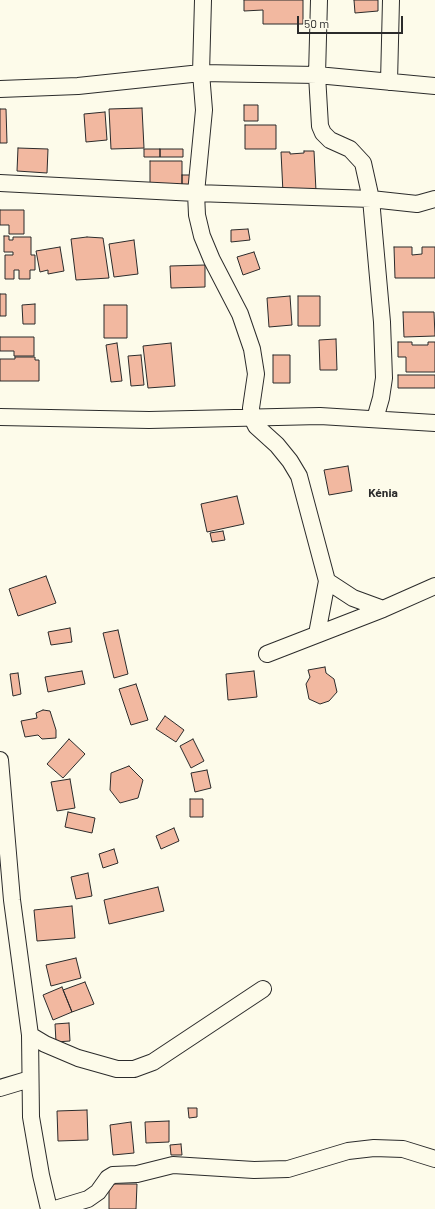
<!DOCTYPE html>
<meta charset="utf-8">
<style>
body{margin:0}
#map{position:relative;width:435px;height:1209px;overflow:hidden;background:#fdfbea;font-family:Barlow,sans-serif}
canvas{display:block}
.scale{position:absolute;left:297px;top:16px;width:106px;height:18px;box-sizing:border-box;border:2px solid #2b2b2b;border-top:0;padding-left:5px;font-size:12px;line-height:14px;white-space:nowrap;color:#2b2b2b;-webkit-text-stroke:3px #fdfbea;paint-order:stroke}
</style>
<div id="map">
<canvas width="435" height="1209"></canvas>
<div class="scale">50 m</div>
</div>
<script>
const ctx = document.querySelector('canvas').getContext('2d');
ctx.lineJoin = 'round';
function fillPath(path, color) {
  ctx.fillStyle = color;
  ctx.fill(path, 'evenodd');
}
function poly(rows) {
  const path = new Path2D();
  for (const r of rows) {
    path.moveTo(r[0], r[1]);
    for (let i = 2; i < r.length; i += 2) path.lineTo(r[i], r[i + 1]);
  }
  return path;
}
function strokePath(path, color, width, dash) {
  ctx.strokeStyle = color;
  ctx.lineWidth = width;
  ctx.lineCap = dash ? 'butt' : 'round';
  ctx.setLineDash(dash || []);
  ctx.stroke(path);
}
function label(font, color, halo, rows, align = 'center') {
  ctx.font = font + ' Barlow,sans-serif';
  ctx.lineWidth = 3;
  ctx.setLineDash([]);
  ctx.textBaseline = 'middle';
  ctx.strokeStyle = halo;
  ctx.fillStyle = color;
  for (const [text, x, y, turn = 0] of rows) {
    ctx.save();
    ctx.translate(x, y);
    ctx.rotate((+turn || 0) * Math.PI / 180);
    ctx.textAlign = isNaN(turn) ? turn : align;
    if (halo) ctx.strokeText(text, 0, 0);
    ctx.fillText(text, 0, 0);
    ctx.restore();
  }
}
const building = poly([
 [244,0,303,0,303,24,263,24,263,10,244,11,244,0],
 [354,0,378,0,378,11,355,13,354,0],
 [244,105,258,105,258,121,244,121,244,105],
 [142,108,144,148,111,149,109,109,142,108],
 [0,109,6,109,7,143,0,143,0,109],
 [105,112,107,140,86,142,84,114,105,112],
 [245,125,276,125,276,149,245,149,245,125],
 [18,148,48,149,47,173,17,171,18,148],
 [144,149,160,149,160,157,144,157,144,149],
 [160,149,183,149,183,157,160,157,160,149],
 [304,151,314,151,316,191,283,193,281,152,290,152,290,154,304,153,304,151],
 [150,161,182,161,182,189,150,189,150,161],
 [182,175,193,175,193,189,182,189,182,175],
 [0,210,24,210,24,234,9,234,9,225,0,225,0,210],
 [248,229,250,240,231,242,231,230,248,229],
 [4,236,9,236,9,240,13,240,13,237,31,237,31,255,35,255,35,270,30,270,30,279,19,279,19,270,14,270,14,279,5,279,5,255,13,255,13,252,4,252,4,236],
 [87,237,103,238,109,278,76,280,71,239,87,237],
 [134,240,138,274,114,277,109,244,134,240],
 [60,247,64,271,48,274,48,270,40,272,36,251,60,247],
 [394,247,412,247,412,255,422,254,422,247,435,247,435,278,395,278,394,247],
 [254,252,260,269,243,275,237,257,254,252],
 [205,265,205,287,171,288,170,266,205,265],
 [0,294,6,294,6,316,0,316,0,294],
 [290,296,292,325,269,327,267,298,290,296],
 [298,296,320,296,320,326,298,326,298,296],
 [35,304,35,324,23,324,22,305,35,304],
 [104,305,127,305,127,338,104,338,104,305],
 [403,312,434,312,435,336,404,337,403,312],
 [0,337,34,337,34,356,14,356,14,351,0,351,0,337],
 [336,339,337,370,320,370,319,340,336,339],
 [398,342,412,342,412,345,428,345,428,342,435,342,435,372,406,372,406,357,398,357,398,342],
 [117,343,122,381,111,382,106,345,117,343],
 [171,343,175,386,148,388,143,346,171,343],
 [141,355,144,385,131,386,128,356,141,355],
 [273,355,290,355,290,383,273,383,273,355],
 [15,357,35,357,35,360,39,360,39,381,0,381,0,359,15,359,15,357],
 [398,375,435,375,435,388,398,388,398,375],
 [348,466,352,491,329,495,324,470,348,466],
 [237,496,244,524,207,532,201,504,237,496],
 [223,531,225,540,212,542,210,533,223,531],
 [46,576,56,603,18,616,9,589,46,576],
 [70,628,72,642,51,645,48,632,70,628],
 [118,630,128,674,114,678,103,633,118,630],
 [325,667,326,673,334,679,337,692,329,701,320,704,309,699,306,684,310,677,308,670,325,667],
 [82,671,85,684,48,692,45,677,82,671],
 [254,671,257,697,228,700,226,674,254,671],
 [18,673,21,694,13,696,10,674,18,673],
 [136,684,148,720,131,725,119,689,136,684],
 [43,710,50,711,56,730,56,738,42,739,38,735,25,737,21,721,37,718,36,713,43,710],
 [165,716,184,730,176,742,156,729,165,716],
 [69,739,85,754,63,778,47,764,69,739],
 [193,739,204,761,191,768,180,746,193,739],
 [129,766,143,780,138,798,120,803,110,790,111,773,129,766],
 [207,770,211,788,195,792,191,773,207,770],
 [70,779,75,808,57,811,51,782,70,779],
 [190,799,203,799,203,817,190,817,190,799],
 [68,812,95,818,92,833,65,827,68,812],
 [174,828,179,841,161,849,156,836,174,828],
 [114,849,118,863,103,868,99,854,114,849],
 [88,873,92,896,76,899,71,877,88,873],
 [158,887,164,911,109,924,104,900,158,887],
 [72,906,75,938,37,941,34,910,72,906],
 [76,958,81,978,51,986,46,965,76,958],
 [85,982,94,1004,72,1012,63,990,85,982],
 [62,987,72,1012,53,1020,43,995,62,987],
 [69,1023,70,1041,56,1042,55,1024,69,1023],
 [188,1108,197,1108,197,1117,189,1118,188,1108],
 [87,1110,88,1140,58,1141,57,1111,87,1110],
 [169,1121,169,1142,146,1143,145,1122,169,1121],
 [131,1122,134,1153,113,1155,110,1125,131,1122],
 [181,1144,182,1155,171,1155,170,1145,181,1144],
 [109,1184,137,1184,136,1209,109,1209,109,1184]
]);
const minor = poly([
 [203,0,201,73,204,110,196,193,197,215,202,236,212,260,240,314,252,349,256,374,251,408,252,418,256,426,277,445,290,461,299,476,327,581,317,634],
 [319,0,317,75,320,126,323,133,330,140,350,149,363,163,371,199,382,322,384,378,381,398,375,419],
 [389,82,391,0],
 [0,89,78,86,201,73,317,75,435,86],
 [0,183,196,193,371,199,417,204,435,199],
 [0,417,149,420,320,416,435,423],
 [327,581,353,598,383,609],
 [267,654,383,609,435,586],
 [0,760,12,900,30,1035,31,1117,41,1175,49,1209],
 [30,1035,45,1044,78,1058,117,1069,134,1069,153,1062,263,989],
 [0,1088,30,1079],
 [55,1209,88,1199,98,1192,108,1178,113,1175,137,1174,173,1165,254,1170,288,1169,348,1151,374,1148,403,1149,435,1159]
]);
const neighbourhoodNames = [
 ["Kénia",383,493]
];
fillPath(building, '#f2b8a0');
strokePath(building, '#2b2b2b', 1);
strokePath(minor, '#2b2b2b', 18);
strokePath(minor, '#fdfbea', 16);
label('bold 12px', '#2b2b2b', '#fdfbea', neighbourhoodNames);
</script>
